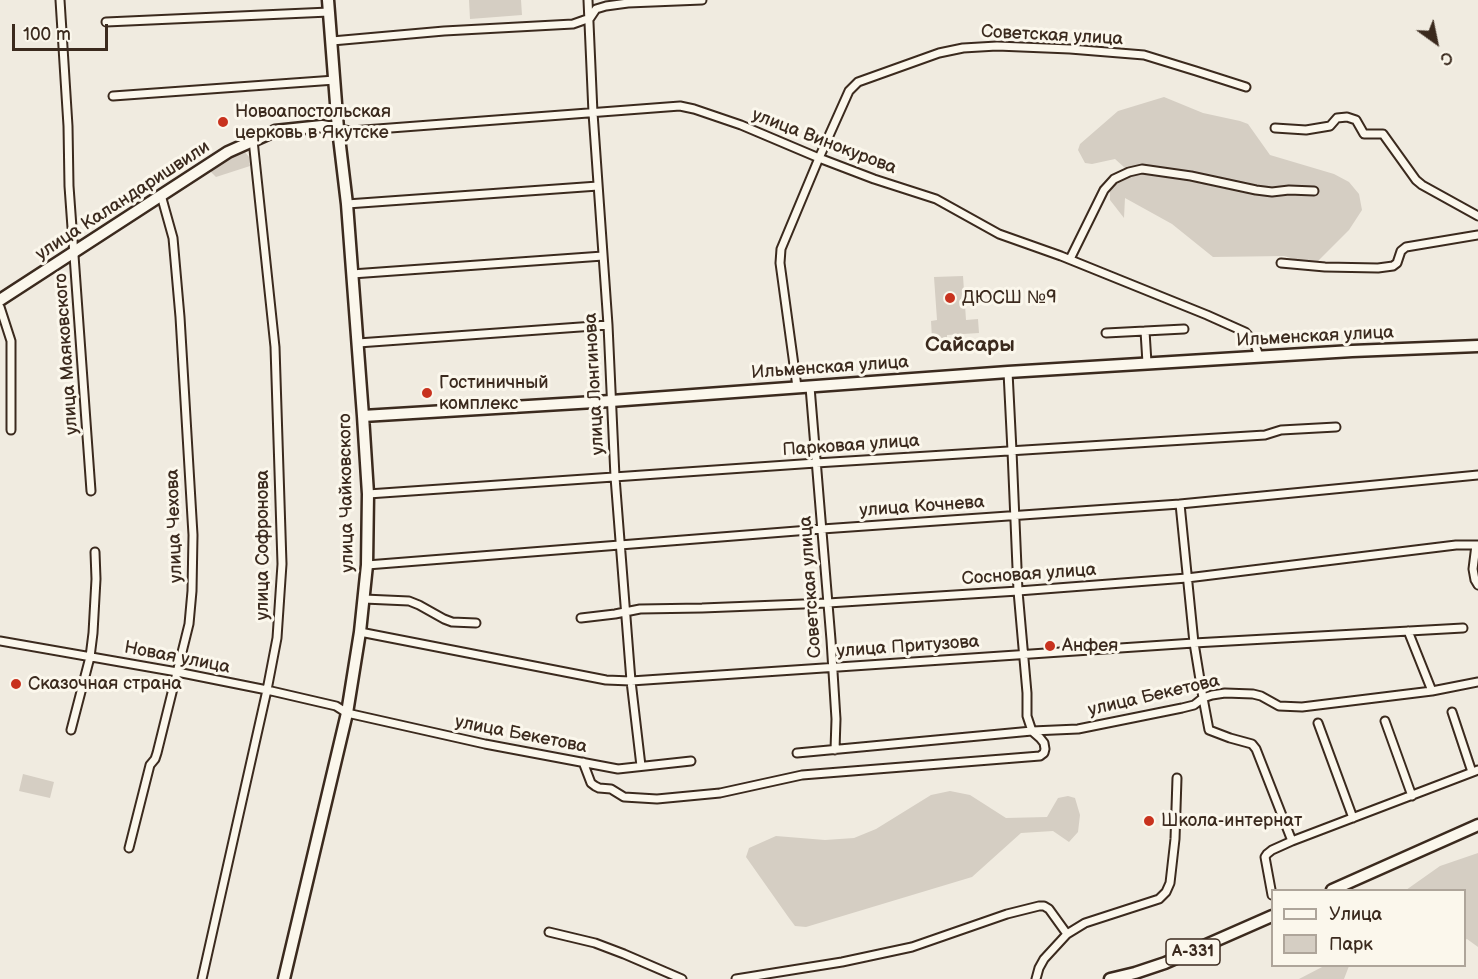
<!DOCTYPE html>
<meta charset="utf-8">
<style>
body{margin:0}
#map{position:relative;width:1478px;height:979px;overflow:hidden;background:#f0ebe0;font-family:"Balsamiq Sans",sans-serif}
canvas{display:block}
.legend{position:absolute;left:1271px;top:889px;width:195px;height:78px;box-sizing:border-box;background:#fbf7ec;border:2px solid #aea59a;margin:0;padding:8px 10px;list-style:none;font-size:18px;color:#3b2a1e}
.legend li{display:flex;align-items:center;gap:12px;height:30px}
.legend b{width:30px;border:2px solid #aea59a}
.north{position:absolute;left:1406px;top:12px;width:60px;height:60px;-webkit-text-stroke:4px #fbf7ec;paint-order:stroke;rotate:147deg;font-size:16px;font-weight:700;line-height:24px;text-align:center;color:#3b2a1e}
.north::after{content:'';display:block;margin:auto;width:21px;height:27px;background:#3b2a1e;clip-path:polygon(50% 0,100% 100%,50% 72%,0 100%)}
.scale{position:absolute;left:12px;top:24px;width:96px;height:27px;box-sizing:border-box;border:3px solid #3b2a1e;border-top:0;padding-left:8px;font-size:18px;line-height:21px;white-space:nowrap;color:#3b2a1e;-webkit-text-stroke:4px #fbf7ec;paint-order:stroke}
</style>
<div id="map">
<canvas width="1478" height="979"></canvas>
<ul class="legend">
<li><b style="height:8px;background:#fbf7ec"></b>Улица</li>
<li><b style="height:16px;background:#d5cec3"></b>Парк</li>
</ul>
<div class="north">С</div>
<div class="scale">100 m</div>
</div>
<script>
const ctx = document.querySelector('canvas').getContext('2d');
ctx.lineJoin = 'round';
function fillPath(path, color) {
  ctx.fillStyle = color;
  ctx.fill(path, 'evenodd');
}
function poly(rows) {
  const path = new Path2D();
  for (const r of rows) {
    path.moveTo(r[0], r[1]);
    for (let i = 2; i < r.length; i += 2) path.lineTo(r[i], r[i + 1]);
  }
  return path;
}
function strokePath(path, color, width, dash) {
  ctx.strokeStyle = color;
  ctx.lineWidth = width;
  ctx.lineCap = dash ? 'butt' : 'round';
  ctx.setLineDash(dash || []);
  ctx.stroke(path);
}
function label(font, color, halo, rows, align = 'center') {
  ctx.font = font + ' "Balsamiq Sans",sans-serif';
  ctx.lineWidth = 6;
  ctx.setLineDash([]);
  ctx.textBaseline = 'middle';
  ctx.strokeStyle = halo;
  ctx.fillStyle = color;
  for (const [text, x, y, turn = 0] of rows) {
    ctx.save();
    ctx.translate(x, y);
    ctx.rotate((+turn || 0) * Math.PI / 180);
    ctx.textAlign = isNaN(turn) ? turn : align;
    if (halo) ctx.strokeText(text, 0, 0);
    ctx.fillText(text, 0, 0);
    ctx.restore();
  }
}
const green = poly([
 [469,0,521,0,522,15,470,19],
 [1164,97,1203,113,1240,121,1248,124,1270,155,1334,174,1349,182,1359,194,1362,210,1349,230,1314,265,1284,256,1213,257,1172,224,1125,198,1124,218,1110,200,1110,191,1112,184,1125,168,1115,159,1092,164,1085,163,1078,150,1080,144,1118,111],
 [245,152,249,157,250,166,216,177,210,171,239,153],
 [963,276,966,320,978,319,979,333,947,335,947,338,932,339,931,321,937,320,934,277],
 [23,774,54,782,50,798,19,791],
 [950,791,970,795,1006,818,1047,817,1058,798,1068,796,1075,798,1080,815,1078,832,1069,842,1053,831,1021,833,972,877,806,927,795,926,789,918,746,857,749,848,776,836,825,840,854,838,876,829,931,795],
 [1478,853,1478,947,1467,939,1465,940,1464,890,1406,890,1440,866],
 [1324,966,1349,966,1344,979,1299,979]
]);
const street = poly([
 [60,0,68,126,69,186,91,491],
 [588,0,593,113,608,325,615,477,631,681,641,766],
 [106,22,329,12],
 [332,41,444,31,573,24,590,18,596,9,606,6,628,3,702,0],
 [113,96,335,80],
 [1275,128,1306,130,1330,126,1337,118,1347,117,1356,120,1364,134,1383,134,1416,180,1422,185,1478,216],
 [338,129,351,131,680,106,694,109,741,125,819,158,874,179,936,199,999,234,1061,256,1207,315,1245,332,1254,342,1259,356],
 [347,204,598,186],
 [1070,259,1104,190,1114,179,1129,172,1142,169,1191,176,1256,190,1272,192,1289,190,1314,191],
 [1281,263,1325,267,1378,268,1393,266,1397,263,1401,251,1406,247,1478,235],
 [352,274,603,256],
 [0,307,11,341,11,430],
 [1145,331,1147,363],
 [1106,333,1184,329],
 [358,343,608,325],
 [797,387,780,263,781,249,819,158,849,91,858,82,939,53,963,48,997,46,1070,49,1144,55,1196,71,1246,87],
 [810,387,831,640,836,719,835,750],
 [368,494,816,463,1265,435,1281,430,1336,427],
 [1180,504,1194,643,1203,698,1209,730,1230,738,1252,744,1256,749,1292,841,1478,770],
 [1476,545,1473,569,1475,580,1478,585],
 [367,565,822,529,1180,504,1478,475],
 [364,599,409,601,419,605,444,619,452,622,476,623],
 [581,618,615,614,640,609,702,608,828,603,1018,591,1187,578,1456,545,1478,545],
 [1408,631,1432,691],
 [360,632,606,680,631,681,1194,643,1463,628],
 [0,641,177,672,267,690,336,706,347,713,485,744,618,769,691,761],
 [1452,712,1472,772],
 [1385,721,1412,796],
 [1318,723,1353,818],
 [71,730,90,657,93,633,96,579,95,552],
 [797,753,1032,731,1078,729,1182,708,1194,705,1203,698,1212,695,1225,693,1253,694,1261,696,1279,706,1302,707,1432,691,1478,682],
 [583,762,591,783,595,786,599,788,611,789,624,797,657,799,720,793,802,775,1040,756,1044,753,1045,749,1044,743,1040,738,1032,731,1027,716,1027,693,1018,591,1012,451,1008,372],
 [129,848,150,765,155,759,157,753,189,624,192,591,193,535,180,317,173,238,161,195],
 [1272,895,1265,857,1267,854,1272,850,1292,841],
 [549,932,595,943,624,954,682,979],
 [202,979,267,690,277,638,282,564,275,347,253,140],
 [736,979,842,962,912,947,1007,914,1039,906,1044,906,1049,909,1067,934],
 [1036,979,1039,968,1044,959,1067,934,1085,923,1159,899,1166,892,1170,883,1175,839,1177,778]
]);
const secondary = poly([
 [0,300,228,152,275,131,322,126,338,129],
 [363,416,611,401,1008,372,1352,351,1478,346],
 [284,979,347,713,360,632,367,565,368,494,363,416,347,204,338,129,328,0]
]);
const primary = poly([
 [1332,890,1478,825],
 [1110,979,1135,973,1165,963,1272,916]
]);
const markers = [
 [223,122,6,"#c8321e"],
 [950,298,6,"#c8321e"],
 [427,393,6,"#c8321e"],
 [1050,646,6,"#c8321e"],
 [16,684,6,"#c8321e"],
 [1149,821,6,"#c8321e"]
];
const shields = [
 [1193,952,54]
];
const shieldNames = [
 ["А-331",1193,952]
];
const streetNames = [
 ["Советская улица",1052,36,3],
 ["улица Винокурова",824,142,21],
 ["улица Каландаришвили",123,201,-33],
 ["Ильменская улица",1315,337,-3],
 ["улица Маяковского",67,354,-94],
 ["Ильменская улица",830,368,-4],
 ["улица Лонгинова",595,384,-93],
 ["Парковая улица",851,446,-4],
 ["улица Чайковского",347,493,-91],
 ["улица Кочнева",922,507,-4],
 ["улица Чехова",175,526,-92],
 ["улица Софронова",263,545,-90],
 ["Сосновая улица",1029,575,-4],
 ["Советская улица",811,587,-94],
 ["улица Притузова",908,647,-4],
 ["Новая улица",177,658,11],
 ["улица Бекетова",1154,696,-13],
 ["улица Бекетова",521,735,11]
];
const poiNames = [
 ["Новоапостольская",235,112],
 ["церковь в Якутске",235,133],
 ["ДЮСШ №9",962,298],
 ["Гостиничный",439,383],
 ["комплекс",439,404],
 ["Анфея",1062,646],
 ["Сказочная страна",28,684],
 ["Школа-интернат",1161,821]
];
const quarterNames = [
 ["Сайсары",970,346]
];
fillPath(green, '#d5cec3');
strokePath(street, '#3b2a1e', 11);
strokePath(secondary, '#3b2a1e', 15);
strokePath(primary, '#3b2a1e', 15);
strokePath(street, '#fbf7ec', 7);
strokePath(secondary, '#fbf7ec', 10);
strokePath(primary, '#fbf7ec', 10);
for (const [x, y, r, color] of markers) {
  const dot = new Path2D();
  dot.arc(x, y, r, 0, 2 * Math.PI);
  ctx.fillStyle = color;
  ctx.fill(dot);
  strokePath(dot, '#fbf7ec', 2);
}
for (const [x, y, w] of shields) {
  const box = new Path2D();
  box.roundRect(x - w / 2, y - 13, w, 26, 4.5);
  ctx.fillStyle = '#fbf7ec';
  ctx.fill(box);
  strokePath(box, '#3b2a1e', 1.5);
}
label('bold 16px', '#3b2a1e', null, shieldNames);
label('18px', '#3b2a1e', '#fbf7ec', streetNames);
label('18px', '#3b2a1e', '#fbf7ec', poiNames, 'left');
label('bold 21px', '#3b2a1e', '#fbf7ec', quarterNames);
</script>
